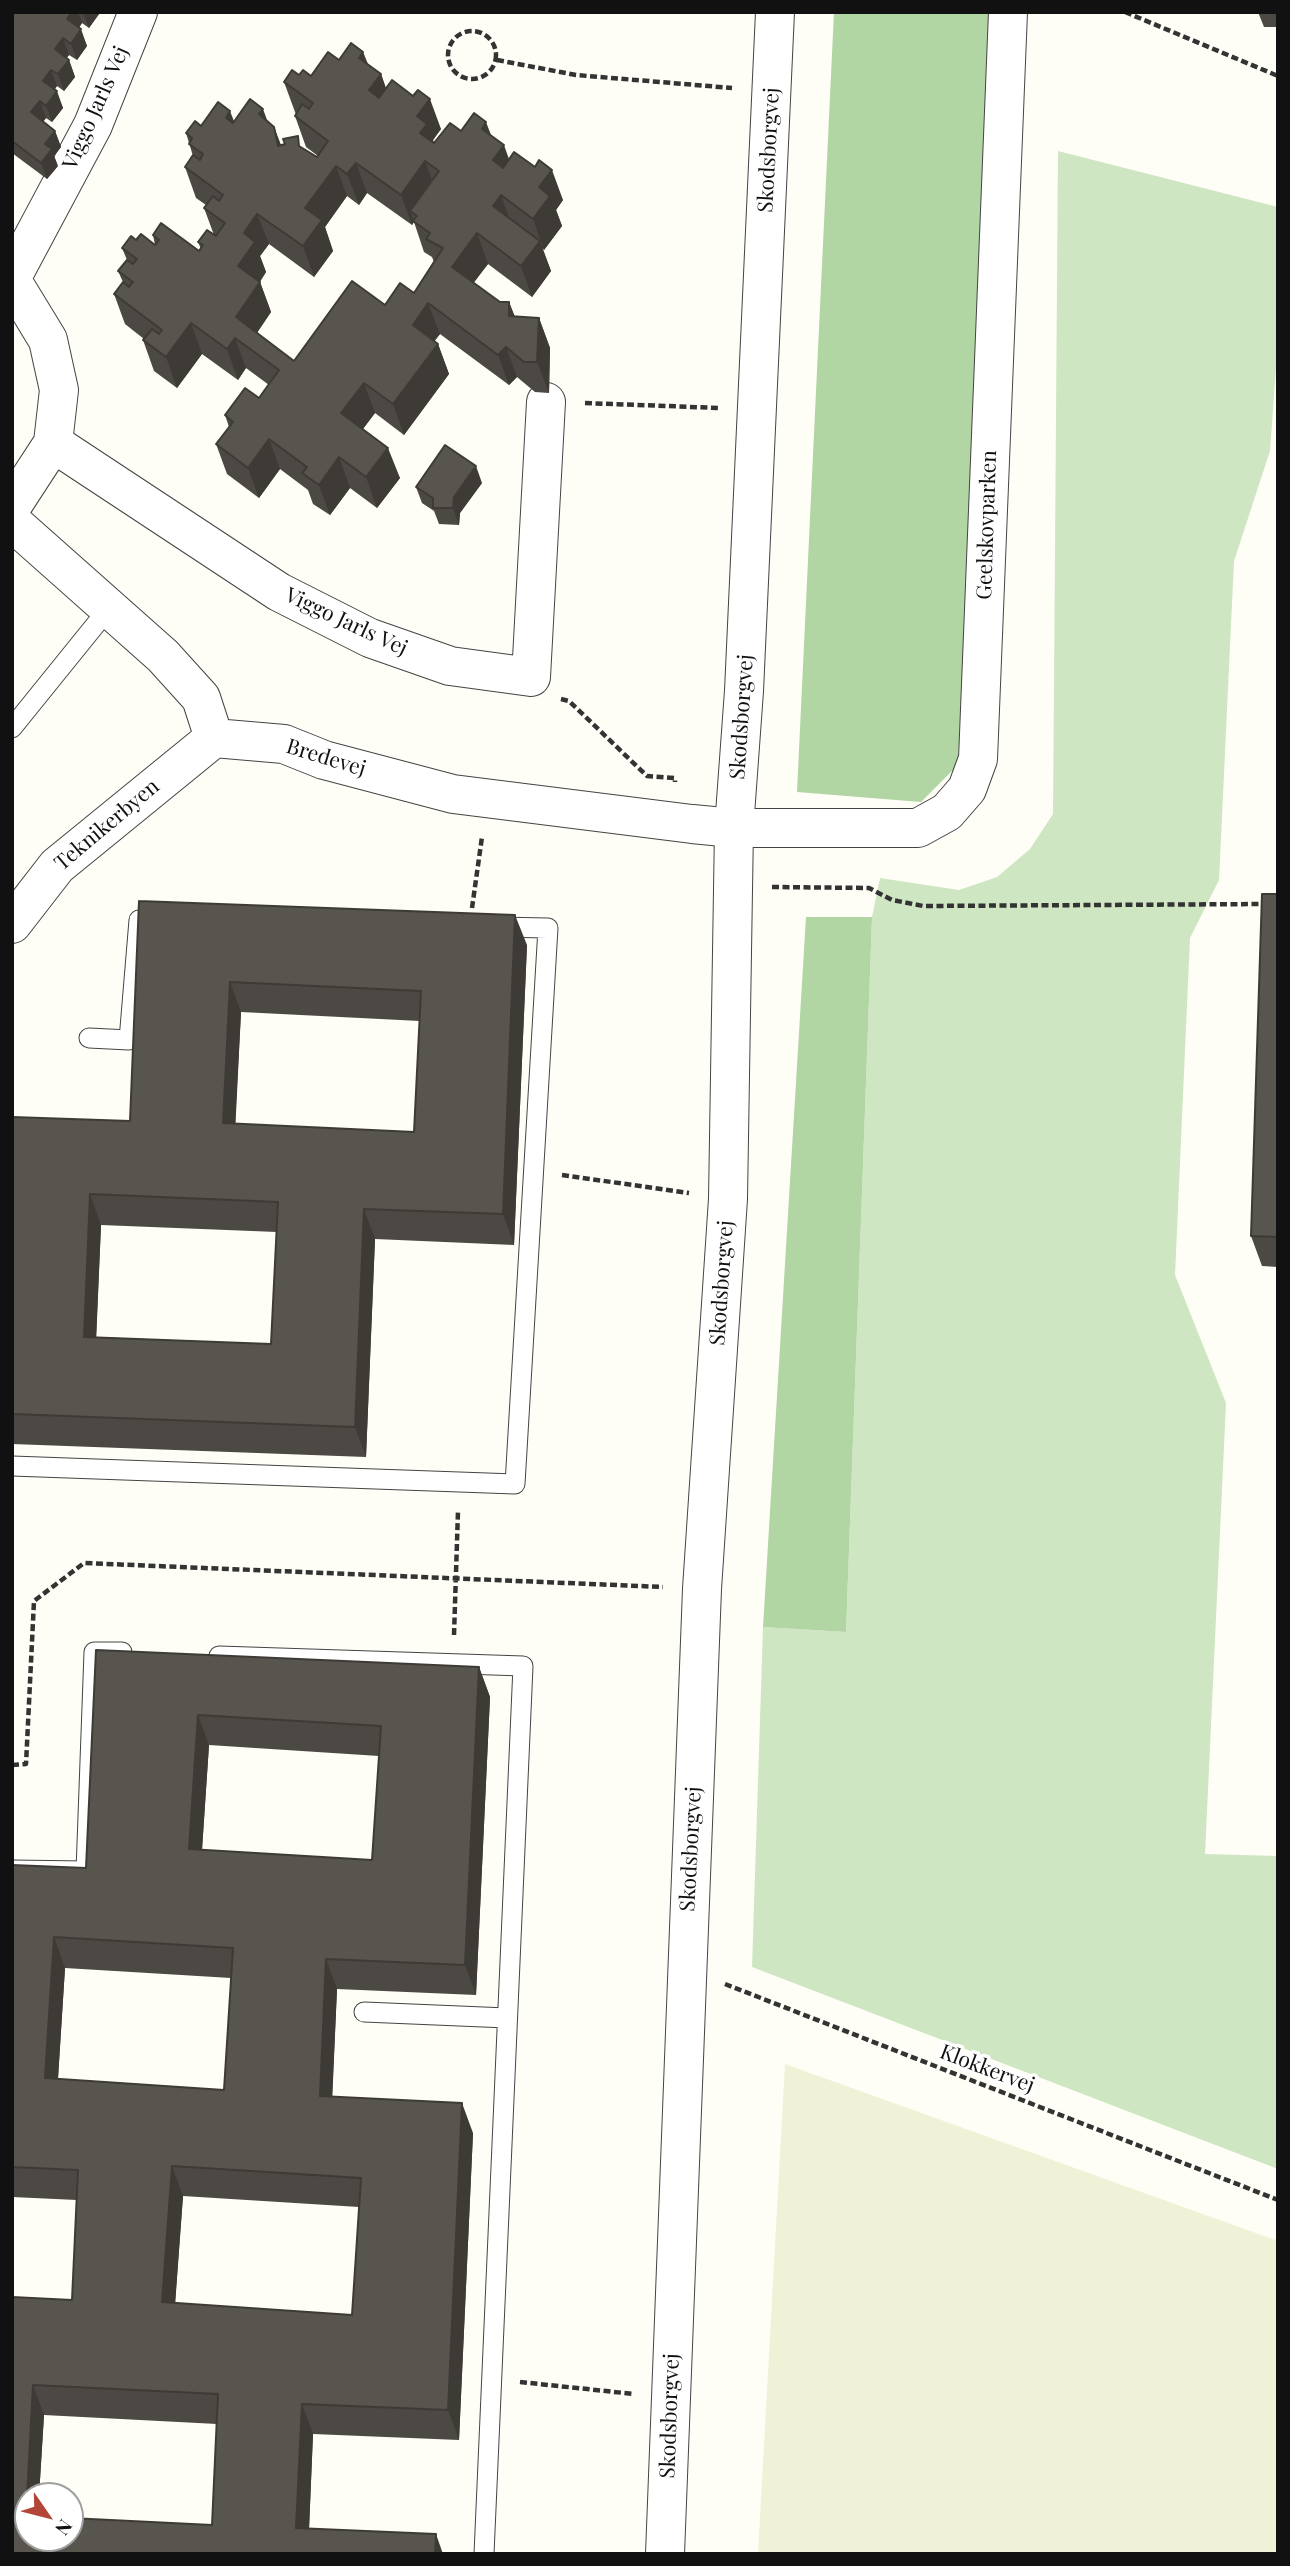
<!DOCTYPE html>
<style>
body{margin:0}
#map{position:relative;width:1290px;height:2566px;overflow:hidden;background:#fefef6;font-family:"Playfair Display",serif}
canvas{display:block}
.frame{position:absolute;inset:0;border:14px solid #111;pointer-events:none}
.north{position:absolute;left:14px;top:2482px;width:70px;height:70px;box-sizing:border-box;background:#fff;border:2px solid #a0a0a0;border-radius:50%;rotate:125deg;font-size:19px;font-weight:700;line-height:28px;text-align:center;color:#111}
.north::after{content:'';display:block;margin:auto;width:24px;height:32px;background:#b34637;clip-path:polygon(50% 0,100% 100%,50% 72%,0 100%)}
</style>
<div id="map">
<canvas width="1290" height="2566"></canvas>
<div class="frame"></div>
<div class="north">N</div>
</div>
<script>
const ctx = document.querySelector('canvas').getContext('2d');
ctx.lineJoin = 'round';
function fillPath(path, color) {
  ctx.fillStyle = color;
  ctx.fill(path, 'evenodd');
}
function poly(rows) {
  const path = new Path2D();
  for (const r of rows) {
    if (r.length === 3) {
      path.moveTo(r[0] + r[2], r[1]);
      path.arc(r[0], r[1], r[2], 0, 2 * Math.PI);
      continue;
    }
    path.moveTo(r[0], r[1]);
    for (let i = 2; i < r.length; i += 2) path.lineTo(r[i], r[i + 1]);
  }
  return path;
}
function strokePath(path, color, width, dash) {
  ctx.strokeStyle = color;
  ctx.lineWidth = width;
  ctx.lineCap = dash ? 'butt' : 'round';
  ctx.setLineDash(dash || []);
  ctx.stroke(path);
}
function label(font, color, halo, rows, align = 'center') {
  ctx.font = font + ' "Playfair Display",serif';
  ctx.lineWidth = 7;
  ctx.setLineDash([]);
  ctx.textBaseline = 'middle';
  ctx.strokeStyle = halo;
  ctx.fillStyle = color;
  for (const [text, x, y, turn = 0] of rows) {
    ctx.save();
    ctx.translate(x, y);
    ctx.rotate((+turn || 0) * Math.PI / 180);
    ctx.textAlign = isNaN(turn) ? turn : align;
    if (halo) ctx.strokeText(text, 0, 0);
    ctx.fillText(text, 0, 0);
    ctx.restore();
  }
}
const farmland = poly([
 [785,2064,1278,2241,1278,2554,758,2554]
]);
const green = poly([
 [1058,151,1278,207,1278,340,1270,451,1234,561,1219,880,1190,938,1175,1275,1226,1403,1205,1854,1278,1856,1278,2169,752,1967,763,1627,846,1632,872,917,880,878,959,890,997,877,1030,849,1053,814]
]);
const forest = poly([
 [834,12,992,12,958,765,921,802,797,792],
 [806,917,872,917,846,1632,763,1627]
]);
const path = poly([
 [1125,12,1278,76],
 [472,55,24],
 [497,60,576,75,732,88],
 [585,403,720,408],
 [561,699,569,701,647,776,675,778,675,782],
 [772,887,869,888,892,900,923,906,1267,904],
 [472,908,482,837],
 [562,1175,689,1193],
 [454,1635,458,1511],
 [12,1765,26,1764,34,1601,84,1563,663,1587],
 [725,1984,1278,2200],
 [520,2382,634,2394]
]);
const service = poly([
 [12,728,109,608],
 [89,1038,129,1040,139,920],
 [12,1466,515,1484,548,928,496,927],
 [219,1656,523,1666,484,2554],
 [12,1870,86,1871,94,1652,122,1652],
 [364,2012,507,2018]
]);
const minor = poly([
 [12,277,93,125,138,12],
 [12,281,48,340,59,390,53,443,12,506],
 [53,443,279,592,370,638,450,666,531,677,546,402],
 [12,522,163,656,201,698,214,738],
 [214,738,284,744,324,760,453,794,692,824,734,828,918,828,947,812,967,789,978,759,1008,12],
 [12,924,57,866,214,738]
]);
const tertiary = poly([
 [665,2554,702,1589,728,1199,734,828,744,691,775,12]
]);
const wall = poly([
 [12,12,99,12,99,14,89,28,82,23,79,28,87,46,77,60,69,55,66,58,69,60,75,77,64,91,57,86,55,89,63,108,52,122,46,118,43,122,55,131,61,147,54,156,58,166,47,179,12,153],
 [1258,12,1278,12,1278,27,1264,27],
 [363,52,368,64,381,74,386,89,441,129,433,140,434,143,461,131,491,136,509,160,563,200,556,210,562,226,544,250,542,248,551,271,532,297,488,264,473,283,500,302,509,302,515,317,539,318,550,348,549,393,535,392,517,377,509,385,440,334,434,341,438,344,449,374,404,435,375,413,363,429,400,478,377,508,350,488,330,515,313,504,308,490,280,469,259,498,227,474,216,444,229,427,225,415,259,398,269,385,246,368,238,380,202,354,177,388,154,371,143,340,144,339,125,324,114,294,123,282,118,271,127,260,122,248,136,240,155,245,153,235,199,251,201,249,198,242,214,235,204,208,206,205,196,198,185,167,193,156,186,133,201,126,234,121,268,122,274,127,281,145,302,148,317,157,318,156,306,147,295,116,296,114,295,112,284,82,299,75,311,76,339,60],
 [367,193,412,225,414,222,424,252,432,257,434,262,414,293,385,305,294,361,257,333,271,312,260,282,266,272,260,256,269,244,314,277,333,251,325,227,347,196,359,205],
 [482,483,460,513,459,525,439,524,434,511,422,503,416,487],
 [1278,894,1278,1267,1262,1266,1251,1236],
 [139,901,527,945,514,1245,375,1239,366,1457,12,1444,12,1117,130,1121],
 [241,1012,420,1021,414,1132,235,1124],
 [101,1225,277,1232,271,1344,96,1337],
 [96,1650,479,1667,490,1697,476,1995,337,1989,332,2097,473,2133,459,2440,313,2434,309,2529,12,2554,12,2297,72,2300,77,2200,12,2197,12,1865,86,1868],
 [209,1745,379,1756,372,1860,202,1850],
 [65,1968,231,1978,224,2090,58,2079],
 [183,2196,359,2207,352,2315,175,2303],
 [44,2415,217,2424,212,2525,28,2538,28,2496,39,2496]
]);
const shadedWall = poly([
 [72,12,78,12,82,23,73,35,67,19],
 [83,12,99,12,99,14,89,28],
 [81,29,87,46,77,60,71,44],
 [63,38,69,55,61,66,55,49],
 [363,52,374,83,359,58],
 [69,60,75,77,64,91,58,74],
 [51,70,57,86,49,97,43,81],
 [381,74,392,105,381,121,369,90],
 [57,91,63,108,52,122,46,106],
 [430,99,441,129,433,140,438,154,420,133,417,116],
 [40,101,46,118,37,129,31,112],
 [263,109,274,139,259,114],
 [230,111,242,142,226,118],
 [486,122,498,153,482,129],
 [274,127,285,157,278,146],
 [55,131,61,147,54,156,58,166,47,179,41,163,45,144],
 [504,145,515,176,493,160],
 [425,161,436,192,417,216,410,211,414,222,412,225,401,195],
 [356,163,367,193,359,205,347,174],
 [336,166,347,196,325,227,333,251,314,277,303,246,305,208],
 [552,170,563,200,556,210,562,226,544,250,533,219,539,187],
 [501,195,512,226,493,206],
 [257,214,269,244,260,256,266,272,249,297,238,266,244,233],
 [477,233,488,264,463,297,452,267],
 [540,241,551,271,532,297,521,266],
 [260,282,271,312,247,347,236,317],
 [509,302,521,333,509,316],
 [428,303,440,334,424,355,413,325],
 [539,318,550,348,549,393,537,362],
 [191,323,202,354,177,388,166,357],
 [235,338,246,368,238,380,227,349],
 [438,344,449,374,404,435,393,404],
 [506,347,517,377,509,385,498,355],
 [364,383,375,413,352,443,341,413],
 [269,439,280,469,259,498,248,468],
 [388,448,400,478,377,508,366,477],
 [339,457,350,488,330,515,319,485],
 [476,466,482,483,460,513,459,525,453,508,454,497],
 [515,915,527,945,514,1245,503,1214],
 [230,982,241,1012,234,1154,223,1123],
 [90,1194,101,1225,95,1367,84,1337],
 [364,1209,375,1239,366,1457,355,1427],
 [479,1667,490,1697,476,1995,465,1965],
 [198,1715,209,1745,200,1879,189,1849],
 [54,1937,65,1968,56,2109,45,2078],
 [326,1959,337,1989,331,2127,320,2096],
 [462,2103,473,2133,459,2440,448,2410],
 [172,2166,183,2196,173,2333,162,2302],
 [33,2385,44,2415,39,2496,28,2496,28,2522,26,2515],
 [302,2404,313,2434,308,2554,296,2528],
 [436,2534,443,2554,435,2554]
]);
const building = poly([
 [12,12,72,12,67,19,81,29,71,44,63,38,55,49,69,60,58,74,51,70,43,81,57,91,46,106,40,101,31,112,55,131,45,144,52,149,41,163,12,141,12,12],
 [351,43,363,52,359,58,381,74,369,90,379,98,392,80,413,96,418,90,430,99,417,116,427,124,420,133,434,143,450,123,461,131,474,113,486,122,482,129,504,145,493,160,503,168,514,152,535,167,539,160,552,170,539,187,550,196,533,219,501,195,493,206,540,241,521,266,477,233,452,267,500,302,509,302,509,316,539,318,537,362,524,362,506,347,498,355,428,303,413,325,438,344,393,404,364,383,341,413,388,448,366,477,339,457,319,485,302,473,307,467,269,439,248,468,216,444,233,422,225,415,245,388,259,398,279,370,235,338,227,349,191,323,166,357,143,340,152,329,159,334,162,330,114,294,123,282,129,287,133,282,118,271,127,260,133,264,137,259,122,248,131,236,136,240,141,234,155,245,159,240,153,235,161,223,199,251,203,245,198,242,207,230,216,236,225,223,204,208,213,196,219,201,223,195,185,167,193,155,200,160,203,154,189,144,192,138,186,133,195,121,201,126,218,102,230,111,226,118,233,123,250,99,263,109,259,114,274,127,278,146,285,144,283,139,298,136,299,146,317,157,328,141,295,116,302,104,309,109,313,103,284,82,292,70,299,75,303,70,311,76,328,52,339,60,351,43],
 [425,161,439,171,410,211,417,216,413,221,430,233,426,239,443,248,414,293,400,283,385,305,352,281,294,361,236,317,260,282,238,266,255,242,244,233,257,214,303,246,322,220,305,208,336,166,347,174,356,163,401,195,425,161],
 [445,445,476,466,454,497,453,508,433,508,433,498,416,487,445,445],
 [1262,894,1278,894,1278,1237,1251,1236,1262,894],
 [139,901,515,915,503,1214,364,1209,355,1427,12,1414,12,1117,130,1121,139,901],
 [230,982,421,991,414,1132,223,1123,230,982],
 [90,1194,278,1202,271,1344,84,1337,90,1194],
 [96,1650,479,1667,465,1965,326,1959,320,2096,462,2103,448,2410,302,2404,296,2528,436,2534,435,2554,12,2554,12,2297,72,2300,78,2170,12,2167,12,1865,86,1868,96,1650],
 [198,1715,381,1726,372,1860,189,1849,198,1715],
 [54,1937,233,1948,224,2090,45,2078,54,1937],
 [172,2166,361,2178,352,2315,162,2302,172,2166],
 [33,2385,218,2394,212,2525,70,2518,70,2538,28,2538,28,2516,26,2515,33,2385]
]);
const streetNames = [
 ["Viggo Jarls Vej",96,108,-66],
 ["Skodsborgvej",769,150,-87],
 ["Geelskovparken",987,525,-88],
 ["Viggo Jarls Vej",346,622,25],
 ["Skodsborgvej",742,717,-86],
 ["Bredevej",326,758,17],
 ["Teknikerbyen",107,825,-40],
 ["Skodsborgvej",722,1283,-86],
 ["Skodsborgvej",691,1849,-87],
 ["Klokkervej",987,2069,21],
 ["Skodsborgvej",670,2416,-88]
];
fillPath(farmland, '#f0f2d7');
fillPath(green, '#cee6c2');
fillPath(forest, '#b1d5a3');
strokePath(service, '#444', 21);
strokePath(minor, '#444', 40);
strokePath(tertiary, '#444', 40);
strokePath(path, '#333', 4.5, [7, 3.5]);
strokePath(service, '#fff', 19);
strokePath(minor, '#fff', 38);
strokePath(tertiary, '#fff', 38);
fillPath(wall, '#4c4843');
fillPath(shadedWall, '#3e3b37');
fillPath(building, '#58544e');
strokePath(building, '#3e3b37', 2);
label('21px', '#111', '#fff', streetNames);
</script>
